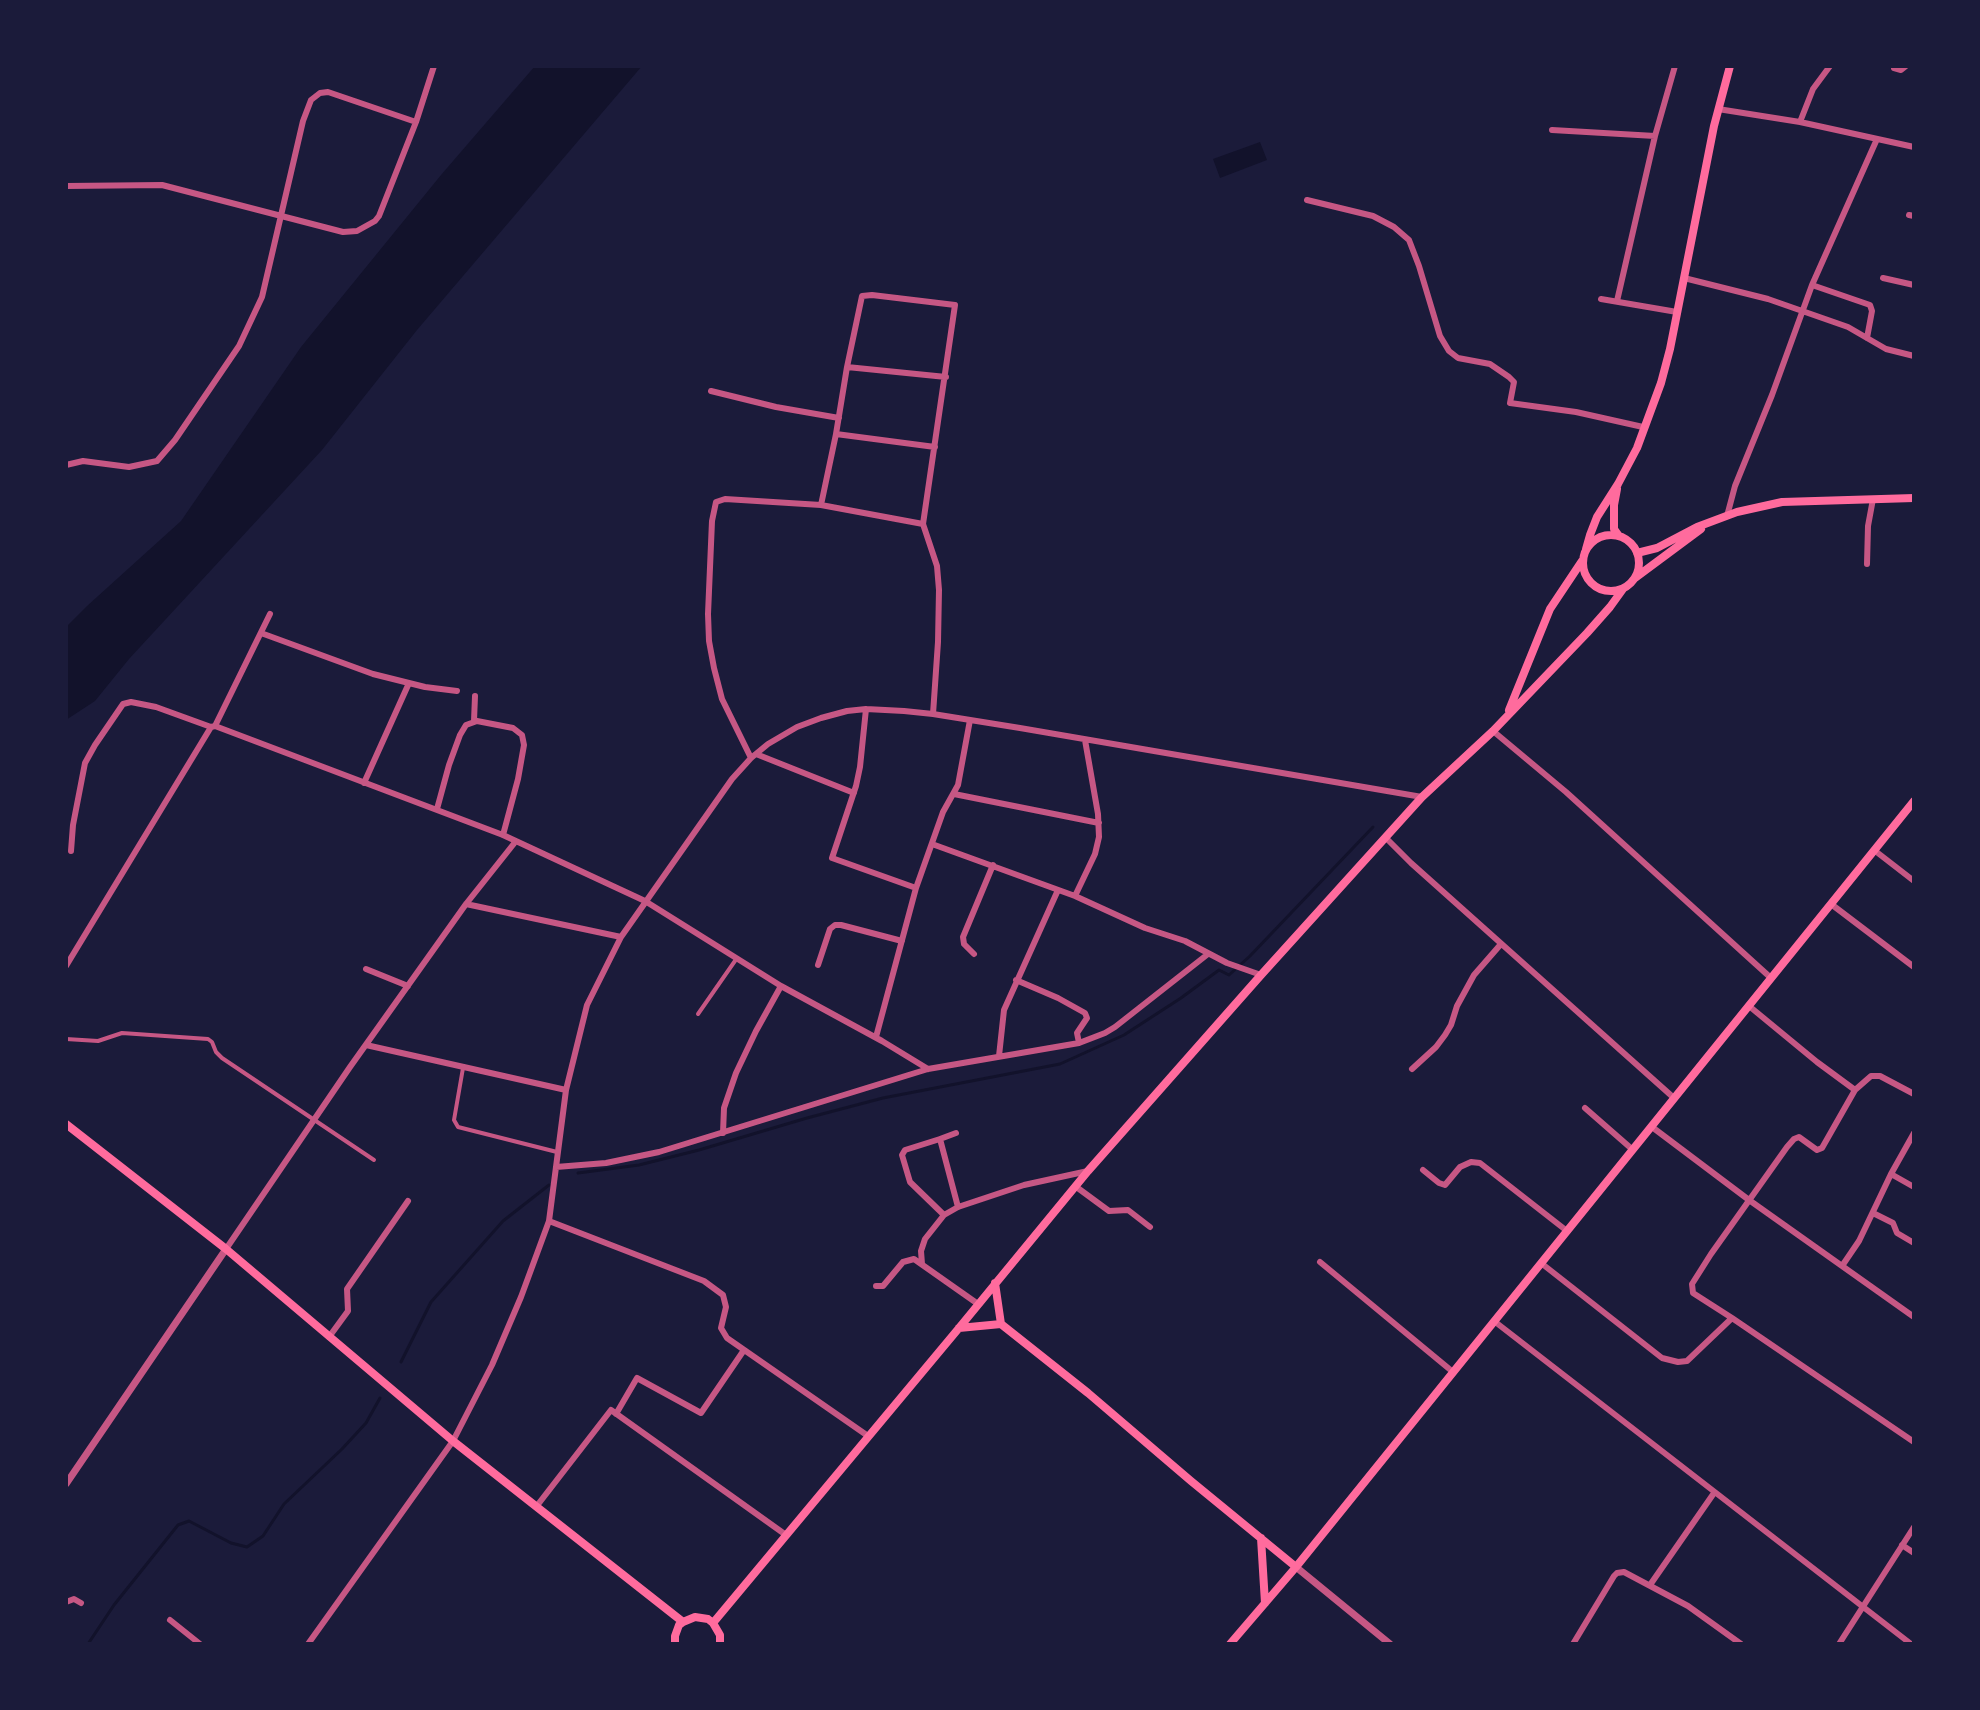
<!DOCTYPE html>
<style>
body{margin:0}
#map{position:relative;width:1980px;height:1710px;overflow:hidden;background:#1b1b3a;font-family:"Fira Sans Condensed",sans-serif}
canvas{display:block}
.frame{position:absolute;inset:0;border:68px solid #1b1b3a;pointer-events:none}
</style>
<div id="map">
<canvas width="1980" height="1710"></canvas>
<div class="frame"></div>
</div>
<script>
const ctx = document.querySelector('canvas').getContext('2d');
ctx.lineJoin = 'round';
function fillPath(path, color) {
  ctx.fillStyle = color;
  ctx.fill(path, 'evenodd');
}
function poly(rows) {
  const path = new Path2D();
  for (const r of rows) {
    if (r.length === 3) {
      path.moveTo(r[0] + r[2], r[1]);
      path.arc(r[0], r[1], r[2], 0, 2 * Math.PI);
      continue;
    }
    path.moveTo(r[0], r[1]);
    for (let i = 2; i < r.length; i += 2) path.lineTo(r[i], r[i + 1]);
  }
  return path;
}
function strokePath(path, color, width, dash) {
  ctx.strokeStyle = color;
  ctx.lineWidth = width;
  ctx.lineCap = dash ? 'butt' : 'round';
  ctx.setLineDash(dash || []);
  ctx.stroke(path);
}
const water = poly([
 [535,66,642,66,417,330,322,450,129,659,95,701,66,720,66,627,87,606,181,521,301,347,441,175],
 [1260,142,1267,160,1220,178,1213,159]
]);
const stream = poly([
 [578,1173,639,1165,699,1150,807,1118,883,1098,1060,1064,1124,1035,1181,998,1219,970,1229,975,1250,956,1373,827],
 [401,1362,431,1302,503,1221,549,1185],
 [88,1644,114,1605,178,1525,189,1521,231,1543,247,1547,263,1536,284,1504,342,1449,366,1423,380,1398]
]);
const pedestrian = poly([
 [698,1014,737,958],
 [66,1039,98,1041,122,1033,208,1039,212,1042,216,1052,222,1058,374,1160],
 [463,1068,454,1120,458,1127,557,1152]
]);
const minor = poly([
 [1894,68,1901,70,1906,66],
 [1718,109,1800,122,1914,147],
 [1800,122,1813,89,1830,66],
 [1552,130,1655,136],
 [66,186,162,185,343,232,357,231,375,221,379,216,416,122,434,66],
 [1307,200,1373,216,1394,227,1409,240,1419,266,1440,336,1449,351,1458,358,1490,364,1509,377,1514,382,1510,403,1576,412,1643,427],
 [1909,215,1914,216],
 [1684,278,1768,299,1848,327,1886,349,1914,356],
 [1883,278,1914,285],
 [1812,285,1870,305,1872,311,1867,338],
 [1601,299,1677,312],
 [1617,301,1655,136,1675,66],
 [847,367,946,377],
 [711,391,776,407,839,418],
 [836,434,935,447],
 [66,465,83,461,129,467,157,461,175,440,239,346,262,297,303,121,311,100,320,93,328,92,416,122],
 [821,505,836,434,847,367,862,296,872,295,955,305,923,524,937,566,939,590,938,642,933,714],
 [1727,516,1735,486,1772,395,1812,285,1877,139],
 [1867,564,1868,526,1873,499],
 [261,633,373,674,425,687,457,691],
 [866,709,860,767,856,786,832,858,916,888,943,812,958,785,970,720],
 [474,721,475,696],
 [215,726,270,614],
 [1493,731,1566,792,1771,978],
 [756,754,854,793],
 [751,758,722,699,714,668,709,641,708,614,712,521,716,502,725,499,821,505,923,524],
 [364,783,409,683],
 [954,794,1099,823],
 [437,809,449,765,460,735,466,725,477,721,513,728,522,735,524,745,518,779,503,835],
 [1386,838,1411,863,1674,1098],
 [932,844,1075,896,1145,928,1185,941,1227,963,1261,975],
 [1874,850,1914,881],
 [71,851,73,825,85,763,95,745,123,704,131,702,156,707,211,727],
 [1075,896,1095,854,1099,837,1098,814,1085,740],
 [466,904,621,937],
 [1831,904,1914,967],
 [974,954,964,944,963,937,993,865],
 [818,965,830,929,835,925,841,925,902,941],
 [66,966,208,732,211,727,215,726,503,835,645,901,781,986,882,1041,928,1069],
 [366,969,408,986],
 [1016,980,1058,998,1085,1013,1087,1018,1077,1033,1079,1043],
 [1749,1006,1817,1062,1855,1090],
 [876,1037,916,888],
 [366,1045,566,1090],
 [999,1056,1004,1010,1058,890],
 [1412,1069,1436,1047,1445,1035,1451,1025,1457,1006,1474,975,1501,944],
 [1585,1108,1633,1150],
 [1652,1127,1749,1200,1914,1317],
 [723,1133,724,1108,736,1073,756,1031,781,986],
 [956,1133,940,1139,958,1207],
 [940,1139,905,1150,902,1155,910,1182,944,1215],
 [556,1167,606,1163,659,1152,928,1069,1079,1043,1105,1033,1115,1027,1208,954],
 [1423,1170,1439,1183,1445,1185,1460,1167,1471,1162,1480,1163,1567,1231],
 [1891,1174,1914,1187],
 [1075,1186,1109,1211,1128,1210,1150,1227],
 [1873,1213,1893,1223,1897,1233,1914,1243],
 [549,1221,704,1281,723,1295,726,1307,721,1328,727,1338,868,1436],
 [226,1249,350,1067,466,904,516,841],
 [1320,1262,1453,1372],
 [1541,1263,1662,1358,1678,1362,1687,1361,1732,1318,1914,1442],
 [922,1264,921,1251,925,1239,944,1215,958,1207,1024,1185,1088,1171],
 [1842,1266,1859,1241,1891,1174,1914,1133],
 [876,1286,883,1286,903,1262,914,1259,978,1304],
 [1732,1318,1693,1293,1692,1284,1711,1254,1787,1147,1794,1139,1799,1137,1817,1150,1822,1148,1855,1090,1871,1076,1880,1076,1914,1094],
 [1494,1321,1911,1644],
 [329,1337,348,1311,347,1289,408,1201],
 [616,1414,637,1378,701,1413,744,1350],
 [536,1507,611,1410,786,1535],
 [1902,1545,1914,1553],
 [1650,1585,1714,1493],
 [66,1602,74,1599,81,1603],
 [170,1620,200,1644],
 [308,1644,453,1441,492,1365,521,1297,549,1221,566,1090,587,1005,621,937,732,779,751,758,768,744,797,727,821,718,847,711,866,709,904,711,933,714,1020,728,1422,797],
 [1573,1644,1614,1576,1617,1573,1624,1572,1688,1606,1741,1644],
 [1839,1644,1914,1527]
]);
const tertiary = poly([
 [66,1484,226,1249],
 [1296,1567,1390,1644]
]);
const secondary = poly([
 [1617,489,1614,505,1614,529,1619,536],
 [1611,563,28],
 [1586,549,1590,535,1597,517,1618,484,1637,448,1661,383,1670,349,1714,126,1730,66],
 [1637,553,1657,548,1697,527,1737,512,1782,502,1914,498],
 [1635,578,1701,529],
 [1509,710,1550,609,1582,561],
 [66,1124,226,1249,453,1441,683,1622],
 [995,1283,1001,1324,1088,1393,1191,1481,1296,1567],
 [959,1328,1001,1324],
 [1261,1538,1265,1603],
 [713,1623,959,1328,1088,1171,1261,975,1422,797,1493,731,1587,633,1610,607,1623,589],
 [675,1644,675,1636,679,1625,683,1622,695,1617,708,1619,713,1623,720,1635,720,1644],
 [1230,1644,1296,1567,1914,801]
]);
fillPath(water, '#12122b');
strokePath(stream, '#12122b', 3);
strokePath(pedestrian, '#c65784', 4);
strokePath(minor, '#c65784', 6);
strokePath(tertiary, '#c65784', 7);
strokePath(secondary, '#ff6b9d', 8);
</script>
